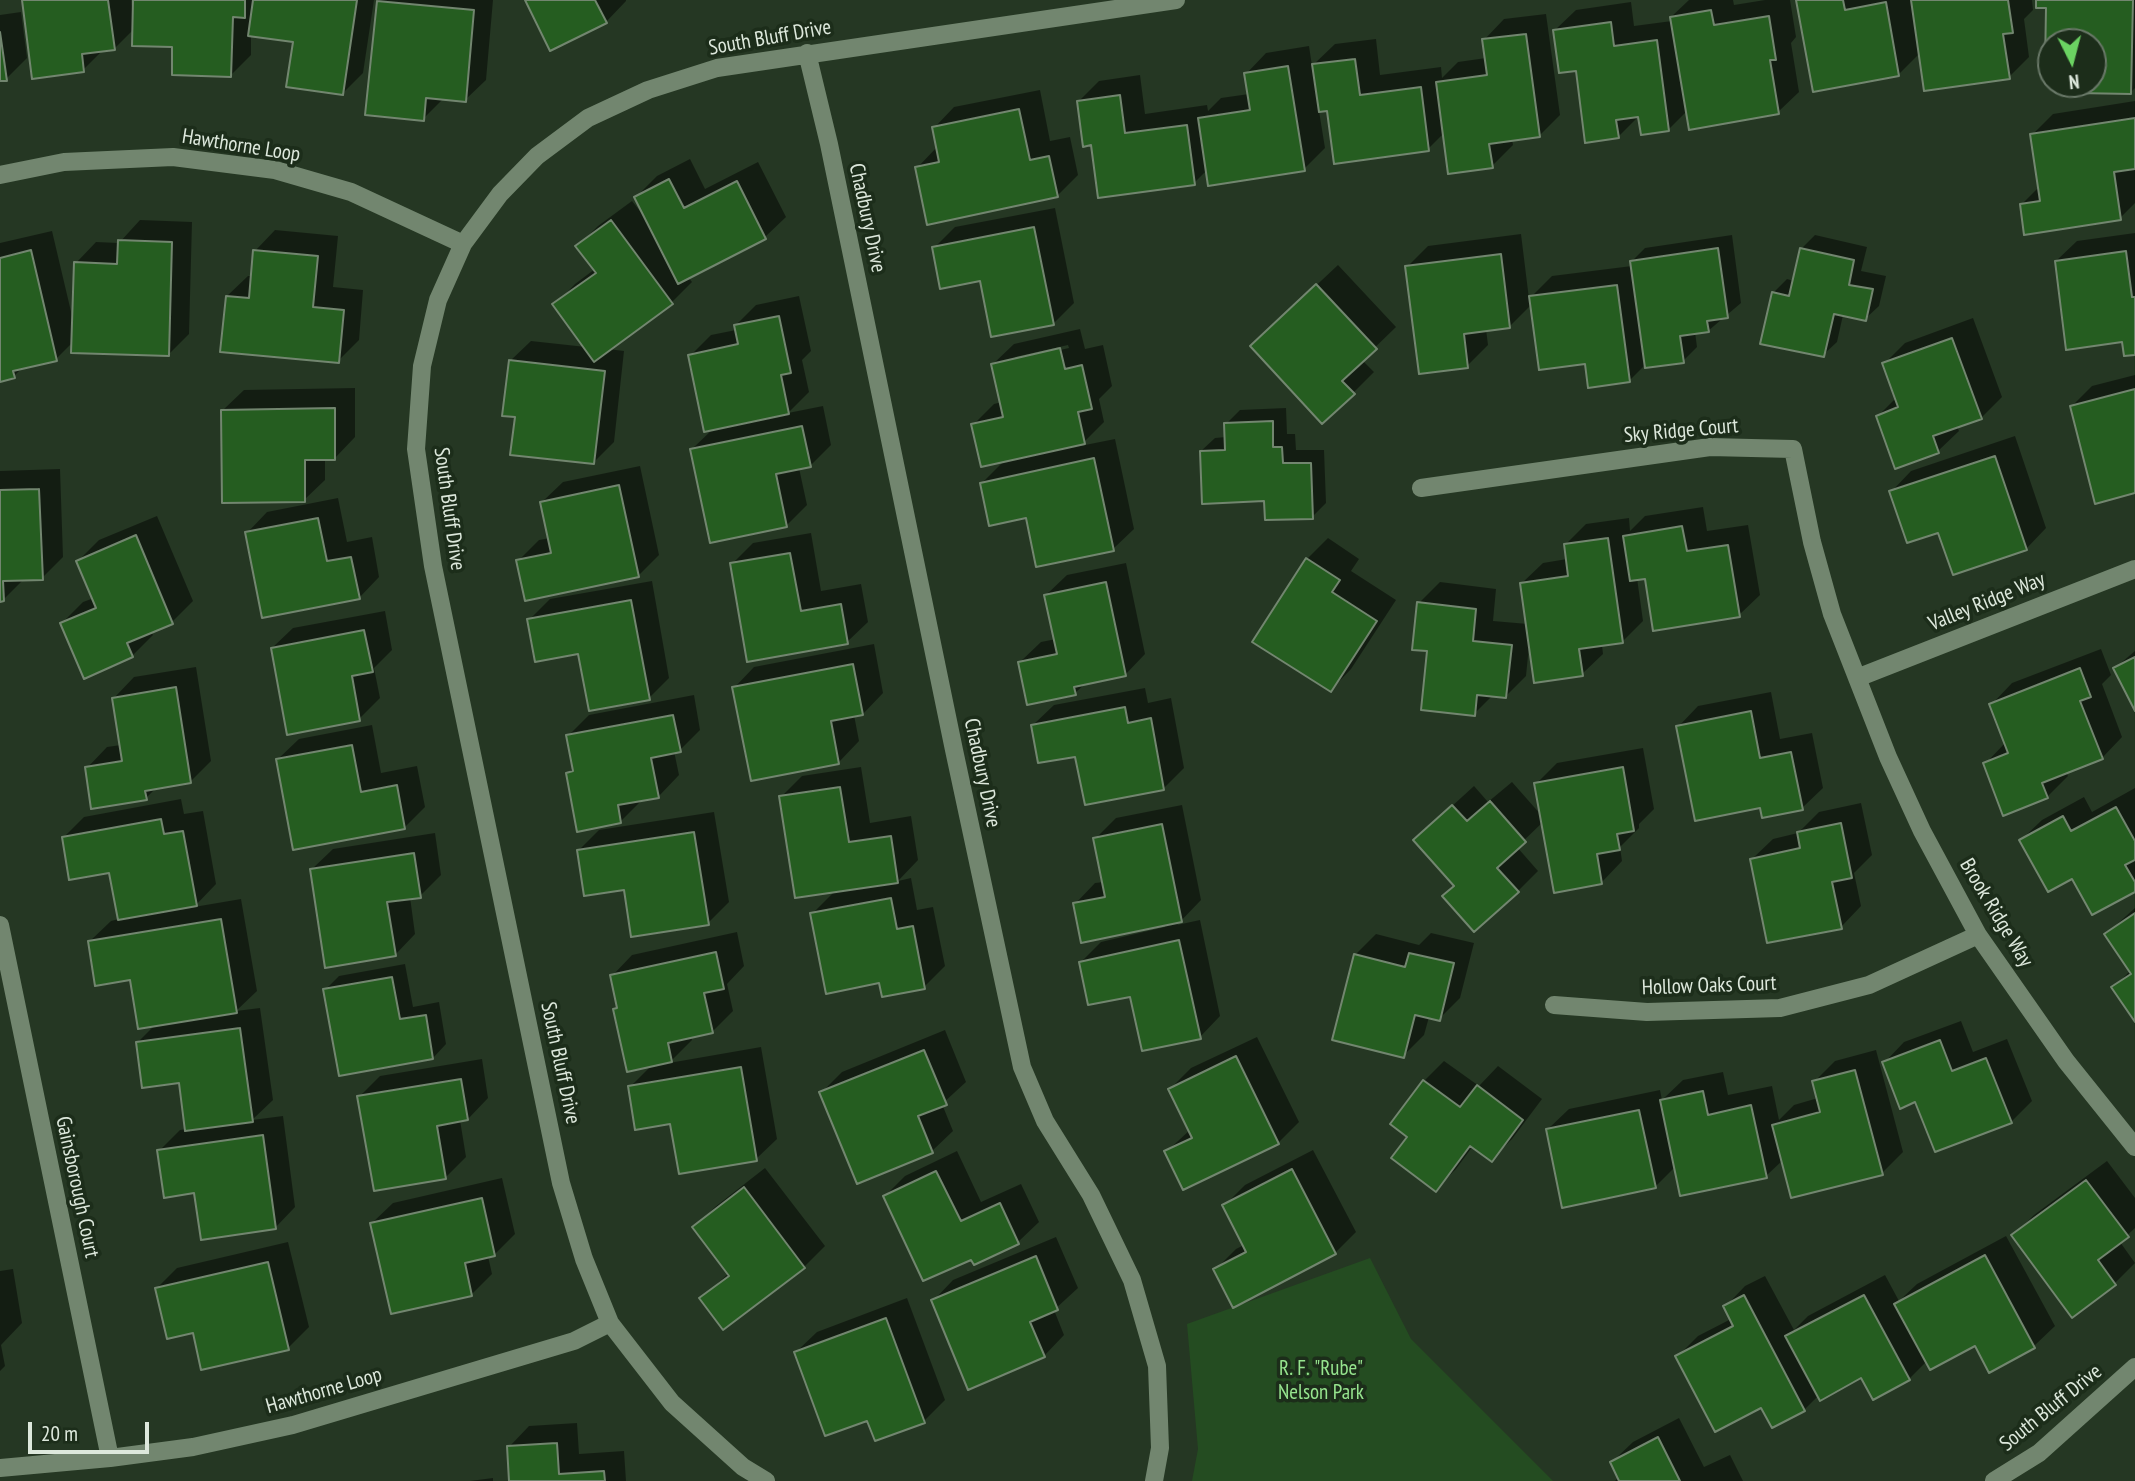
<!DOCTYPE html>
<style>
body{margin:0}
#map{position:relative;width:2135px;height:1481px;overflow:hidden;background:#253723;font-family:"PT Sans Narrow",sans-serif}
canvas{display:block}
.north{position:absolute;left:2037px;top:28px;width:70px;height:70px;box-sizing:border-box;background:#1c2d1a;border:2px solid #697868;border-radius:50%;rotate:174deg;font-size:19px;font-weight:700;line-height:28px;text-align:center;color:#dde8dc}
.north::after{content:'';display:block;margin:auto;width:24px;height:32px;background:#6bd362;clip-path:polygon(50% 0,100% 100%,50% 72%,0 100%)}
.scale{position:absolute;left:28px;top:1422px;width:121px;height:32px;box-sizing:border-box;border:4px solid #dde8dc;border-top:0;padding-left:9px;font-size:21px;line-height:24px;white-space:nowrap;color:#dde8dc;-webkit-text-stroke:5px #1c2d1a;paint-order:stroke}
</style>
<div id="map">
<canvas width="2135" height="1481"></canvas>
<div class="north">N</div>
<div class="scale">20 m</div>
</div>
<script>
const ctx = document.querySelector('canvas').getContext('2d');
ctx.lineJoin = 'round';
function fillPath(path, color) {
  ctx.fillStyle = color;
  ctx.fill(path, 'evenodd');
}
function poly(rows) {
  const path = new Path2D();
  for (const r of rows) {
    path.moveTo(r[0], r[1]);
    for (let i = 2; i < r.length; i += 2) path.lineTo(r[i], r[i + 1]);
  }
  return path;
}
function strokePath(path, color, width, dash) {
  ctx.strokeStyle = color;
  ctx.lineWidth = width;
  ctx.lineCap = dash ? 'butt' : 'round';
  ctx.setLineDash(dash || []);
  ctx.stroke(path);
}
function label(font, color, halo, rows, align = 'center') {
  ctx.font = font + ' "PT Sans Narrow",sans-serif';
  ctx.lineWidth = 7;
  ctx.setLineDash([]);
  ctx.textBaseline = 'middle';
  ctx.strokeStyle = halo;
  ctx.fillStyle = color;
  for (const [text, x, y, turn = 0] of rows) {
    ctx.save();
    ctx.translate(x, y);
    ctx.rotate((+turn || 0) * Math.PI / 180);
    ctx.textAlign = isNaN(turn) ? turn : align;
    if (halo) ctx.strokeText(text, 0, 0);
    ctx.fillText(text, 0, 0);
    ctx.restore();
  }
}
const green = poly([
 [1370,1258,1411,1339,1553,1481,1192,1481,1198,1449,1187,1324]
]);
const shadow = poly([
 [24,0,131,0,133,13,135,13,135,0,374,0,363,73,343,93,295,40,251,34,251,55,230,76,174,45,134,29,114,49,103,50,83,70],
 [380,0,493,0,486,80,465,100,444,98,423,119,378,2],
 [527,0,626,0,626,1,606,22],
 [1689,0,1733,0,1734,5,1765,0,1790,0,1796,37,1791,43,1799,92,1778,112,1687,111,1669,129,1640,115,1618,137,1555,30,1576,10,1631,2,1634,26,1672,21,1671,17],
 [1798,0,2032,0,2033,10,2024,19,2029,57,2009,77,1920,53,1898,75],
 [2038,0,2135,0,2135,88,2131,92,2078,84,2093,84,2093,42,2051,42,2051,64,2048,7],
 [21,12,27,58,6,79,0,80,0,15],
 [1546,14,1560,115,1539,136,1512,139,1513,145,1492,166,1444,133,1428,149,1328,109,1319,111,1325,148,1304,169,1208,169,1194,183,1092,143,1079,101,1099,81,1140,75,1145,114,1207,105,1208,111,1221,98,1249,94,1246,74,1266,53,1309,46,1312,66,1335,44,1376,39,1380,75,1441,67,1442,78,1458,62,1486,58,1484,40,1504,19],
 [1040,90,1050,141,1070,137,1078,175,1057,196,917,168,937,147,934,128,954,107],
 [2135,101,2135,203,2120,218,2021,205,2040,186,2032,135,2053,114],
 [690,159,705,189,758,162,786,217,765,237,688,277,692,282,671,303,608,349,624,351,614,442,593,463,517,416,510,361,531,341,586,347,555,305,575,284,595,269,578,246,598,226,632,201,643,215,645,214,636,197,657,176],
 [1055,208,1074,303,1053,324,934,248,955,227],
 [140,220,192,222,189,334,168,355,73,342,56,359,23,367,14,376,0,380,0,243,52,231,73,320,76,263,96,242,119,243],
 [275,230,338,236,333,287,363,290,359,340,338,361,227,296,248,276,253,276,255,251],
 [2135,233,2135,353,2056,261,2077,241],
 [1521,234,1529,299,1552,276,1632,266,1631,262,1645,248,1732,235,1741,303,1708,331,1695,332,1697,347,1683,361,1646,364,1629,381,1586,362,1532,304,1509,327,1486,329,1488,345,1467,366,1407,267,1428,246],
 [1815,235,1867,247,1861,271,1886,276,1879,306,1865,319,1843,315,1837,342,1823,355,1773,293,1787,279,1794,281,1801,249],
 [1338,265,1396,327,1362,360,1374,372,1353,393,1273,326],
 [799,296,811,351,802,360,809,392,788,413,823,406,831,445,810,466,799,468,807,505,786,526,692,449,714,428,690,356,711,335,736,330,735,326,756,305],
 [1973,318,2002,397,1981,418,1957,426,1959,431,1938,451,1878,416,1897,397,1884,364,1905,343],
 [1080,329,1085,349,1103,345,1112,386,1099,399,1104,422,1080,446,1115,439,1134,529,1113,549,1027,516,982,483,1005,460,973,425,994,404,1002,402,993,364,1014,344],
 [1068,345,1069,348,1015,360,1015,357],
 [2135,375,2135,492,2072,406,2092,386],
 [355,388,355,437,335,458,325,458,325,480,304,500,223,410,244,390],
 [1286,408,1287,434,1295,434,1296,450,1324,450,1326,503,1312,517,1266,500,1201,451,1215,438,1226,437,1226,424,1240,410],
 [2015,436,2046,528,2026,549,1939,530,1891,492,1911,471],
 [640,466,659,555,638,576,518,561,539,540,550,538,542,502,563,482],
 [60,469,63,557,42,578,24,579,3,600,0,600,0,471],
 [338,498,347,542,372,537,379,577,359,598,247,533,267,512],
 [1703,507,1707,531,1748,525,1760,595,1739,615,1646,577,1637,578,1643,621,1622,642,1602,645,1603,654,1582,674,1529,646,1526,676,1505,697,1493,695,1474,714,1429,650,1419,603,1440,582,1496,589,1493,621,1528,624,1522,583,1543,563,1567,559,1565,545,1586,524,1629,518,1630,531,1645,516],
 [157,516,193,601,172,622,151,631,153,635,132,656,62,623,83,602,94,598,78,561,99,540],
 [811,533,821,591,861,584,868,622,847,642,749,660,732,564,753,543],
 [1328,538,1359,559,1351,571,1396,600,1351,669,1331,690,1307,559],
 [1126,563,1145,654,1125,675,1086,683,1075,693,1020,662,1041,642,1056,639,1046,595,1067,575],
 [652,581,669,678,649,698,529,620,550,599],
 [385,611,392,650,374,668,380,698,359,719,272,648,293,628],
 [874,644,883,693,863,714,854,715,859,741,839,762,734,688,754,667],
 [2101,649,2111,675,2102,684,2122,737,2102,758,2066,772,2068,776,2047,797,1985,764,2006,742,1992,704,2012,683],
 [2135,651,2135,707,2115,668],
 [196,667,211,761,190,782,157,787,146,798,87,768,107,747,121,745,114,698,134,677],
 [1145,688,1148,703,1171,698,1184,768,1163,789,1077,754,1033,725,1054,705],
 [1771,692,1780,739,1812,733,1823,788,1802,808,1761,806,1678,727,1698,706],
 [694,695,700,730,680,750,674,751,679,775,659,796,641,801,620,822,568,773,574,767,568,736,589,715],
 [372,725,381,773,417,766,425,807,405,827,278,759,299,739],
 [1643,748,1654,809,1639,824,1639,828,1620,847,1622,861,1602,882,1543,822,1517,847,1538,871,1518,891,1456,886,1415,840,1474,786,1488,802,1512,782,1542,816,1536,784,1557,763],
 [861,767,870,823,911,816,918,860,898,881,911,878,917,910,933,907,945,966,924,987,881,981,812,914,836,890,781,797,802,776],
 [2135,788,2135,890,2021,840,2042,820,2084,797,2092,812],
 [181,799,184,814,203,811,216,884,194,907,241,899,257,991,236,1011,260,1008,273,1100,252,1120,283,1116,295,1207,275,1228,196,1191,159,1151,180,1130,187,1129,180,1081,138,1042,156,1024,132,978,90,941,111,921,119,919,110,871,64,837,84,817],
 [1861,803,1872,855,1854,873,1861,906,1841,927,1752,859,1773,839,1798,833,1819,812],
 [1182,805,1201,900,1177,925,1200,920,1220,1016,1200,1037,1081,962,1101,942,1165,927,1165,924,1075,904,1095,883,1104,882,1095,839,1116,818],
 [714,812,729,902,708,923,625,888,578,851,599,830],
 [435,833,441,875,420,896,410,897,415,934,395,955,312,869,333,849],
 [2135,908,2135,1019,2114,987,2131,970,2106,934],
 [737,932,744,966,727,984,733,1011,712,1032,691,1036,692,1040,669,1063,761,1047,777,1139,756,1159,672,1122,630,1087,652,1065,615,1009,618,1006,612,976,632,955],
 [1431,933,1474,943,1460,998,1439,1019,1429,1017,1424,1035,1403,1056,1355,955,1376,934,1419,945],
 [405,964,413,1007,439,1002,446,1044,433,1058,325,990,339,976],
 [1961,1021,1973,1052,2007,1039,2032,1101,2011,1122,1916,1100,1884,1063,1904,1042],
 [945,1030,966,1082,942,1104,953,1131,932,1151,821,1093,842,1072],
 [1257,1037,1299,1122,1278,1143,1166,1152,1190,1130,1170,1089,1191,1068],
 [1876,1050,1903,1152,1882,1173,1783,1160,1766,1176,1676,1166,1655,1187,1548,1129,1569,1109,1660,1090,1662,1100,1683,1080,1723,1072,1728,1095,1772,1086,1779,1120,1794,1105,1818,1098,1814,1082,1835,1061],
 [482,1059,488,1098,468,1119,460,1120,466,1157,446,1177,359,1097,380,1076],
 [1444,1061,1479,1086,1498,1066,1542,1099,1512,1139,1491,1160,1473,1146,1456,1169,1436,1189,1409,1137,1424,1081],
 [1313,1150,1356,1232,1335,1253,1215,1270,1236,1249,1244,1245,1224,1206,1245,1185],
 [957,1151,981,1202,1021,1184,1039,1222,1018,1242,885,1196,905,1176],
 [2107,1161,2135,1198,2135,1228,2120,1242,2135,1263,2115,1283,2072,1315,2013,1236,2034,1215],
 [765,1168,825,1246,804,1267,701,1298,729,1273,694,1228,715,1207],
 [502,1178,515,1234,494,1255,488,1256,492,1274,471,1295,372,1223,393,1203],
 [2006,1236,2055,1326,2034,1346,1990,1371,1976,1344,1927,1361,1909,1379,1862,1376,1819,1395,1804,1410,1762,1406,1678,1356,1698,1336,1731,1319,1725,1307,1745,1286,1765,1276,1794,1330,1808,1316,1885,1275,1899,1301,1917,1284],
 [1056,1237,1078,1288,1054,1310,1064,1335,1044,1356,933,1301,953,1280],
 [288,1242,309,1327,288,1348,194,1331,157,1288,177,1268],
 [13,1269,22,1323,1,1345,5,1366,0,1371,0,1271],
 [907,1298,945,1400,924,1421,868,1418,796,1352,817,1332],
 [1679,1418,1704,1467,1730,1455,1743,1481,1615,1481,1619,1477,1612,1462,1633,1442],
 [577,1423,579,1454,624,1451,626,1481,511,1481,509,1447,529,1426],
 [493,1478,493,1481,470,1481]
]);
const building = poly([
 [22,0,108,0,115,50,82,54,84,72,32,79,22,0],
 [133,0,245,0,245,18,233,17,231,77,172,75,172,47,132,46,133,0],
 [253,0,357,0,343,95,286,87,293,42,248,36,253,0],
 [525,0,595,0,607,23,550,51,525,0],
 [1796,0,1843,0,1845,10,1886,2,1899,76,1813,92,1796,0],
 [1911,0,2008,0,2013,33,2003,34,2010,79,1924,91,1911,0],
 [2036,0,2133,0,2131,94,2077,93,2077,84,2093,84,2093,42,2051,42,2051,66,2045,66,2046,8,2036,8,2036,0],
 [377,1,474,10,466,102,426,98,424,121,365,115,377,1],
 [1711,10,1714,25,1769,16,1776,60,1770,60,1779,114,1689,130,1670,17,1711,10],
 [1611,22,1614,46,1657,40,1669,131,1641,135,1638,117,1616,120,1619,138,1585,143,1576,71,1559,73,1553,30,1611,22],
 [0,32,7,81,0,81,0,32],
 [1526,34,1540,137,1489,144,1493,168,1448,174,1436,82,1487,75,1482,39,1526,34],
 [1355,59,1360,95,1421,87,1429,151,1334,164,1327,111,1319,112,1312,64,1355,59],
 [1288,66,1305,171,1208,186,1198,118,1250,110,1244,73,1288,66],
 [1120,95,1125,133,1187,125,1195,185,1098,198,1091,145,1083,147,1077,101,1120,95],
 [1019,109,1030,160,1049,156,1058,197,927,225,915,167,939,162,932,127,1019,109],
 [2135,118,2135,169,2114,172,2121,220,2024,235,2020,204,2040,201,2030,134,2135,118],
 [669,179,684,208,737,181,766,239,678,284,634,197,669,179],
 [611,220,673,304,594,362,552,304,596,273,575,246,611,220],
 [1034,227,1054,325,991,337,980,281,940,289,932,247,1034,227],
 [118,240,172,242,169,356,71,353,74,262,117,264,118,240],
 [1718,248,1728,318,1707,321,1709,332,1680,336,1684,363,1645,368,1630,261,1718,248],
 [1800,248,1854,260,1849,285,1873,289,1866,321,1834,314,1824,357,1760,344,1772,292,1789,296,1800,248],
 [31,250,57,361,13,371,15,378,0,382,0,258,31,250],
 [253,250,318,256,313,307,344,310,339,363,220,352,226,296,249,298,253,250],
 [2126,251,2132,297,2135,297,2135,355,2124,356,2122,342,2066,350,2055,261,2126,251],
 [1501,254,1510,328,1464,334,1468,368,1419,374,1405,266,1501,254],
 [1316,284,1377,349,1342,381,1355,394,1322,424,1250,346,1316,284],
 [1617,285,1630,382,1588,388,1585,364,1539,370,1529,296,1617,285],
 [779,316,791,373,781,375,789,414,704,432,688,355,738,344,734,325,779,316],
 [1952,338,1982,419,1933,436,1939,453,1895,469,1876,416,1898,407,1882,363,1952,338],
 [1060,348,1065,369,1082,365,1092,409,1078,412,1085,444,981,467,971,424,1003,417,991,364,1060,348],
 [509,360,605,371,594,464,510,455,515,417,502,416,509,360],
 [2135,389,2135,493,2095,504,2070,406,2135,389],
 [335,408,335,460,305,460,305,502,222,503,221,410,335,408],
 [1273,421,1273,447,1282,447,1283,463,1311,463,1313,519,1265,520,1264,501,1202,504,1200,451,1225,450,1224,423,1273,421],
 [802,426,811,467,776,474,787,527,710,543,690,449,802,426],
 [1995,456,2027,550,1953,575,1938,533,1907,543,1889,491,1995,456],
 [1094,458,1114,551,1036,567,1026,518,989,526,980,483,1094,458],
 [619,485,639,577,525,601,516,560,551,553,540,502,619,485],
 [39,489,43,580,3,581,4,601,0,602,0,490,39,489],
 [318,518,327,561,351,557,360,599,262,618,245,532,318,518],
 [1682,526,1687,551,1728,545,1740,617,1653,631,1645,579,1630,581,1623,536,1682,526],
 [136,535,173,624,127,643,133,657,84,679,60,623,96,608,76,561,136,535],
 [1608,538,1623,643,1579,649,1583,676,1534,683,1520,583,1568,576,1564,544,1608,538],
 [790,553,801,611,841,604,848,644,747,662,730,563,790,553],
 [1306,558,1340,580,1332,592,1377,621,1331,692,1252,642,1306,558],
 [1106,582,1126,676,1074,687,1076,695,1027,705,1018,662,1057,654,1044,595,1106,582],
 [631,600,650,700,589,711,578,654,535,662,527,619,631,600],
 [1417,602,1476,609,1473,641,1512,645,1506,698,1477,695,1475,716,1421,710,1427,651,1412,650,1417,602],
 [364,630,373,672,352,676,360,721,287,735,271,648,364,630],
 [2135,657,2135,711,2113,668,2135,657],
 [853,664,863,715,831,721,839,764,751,781,732,687,853,664],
 [2080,668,2091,697,2080,701,2103,759,2042,783,2048,798,2003,816,1983,763,2008,753,1989,704,2080,668],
 [176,687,191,783,145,791,147,800,91,809,85,767,122,761,112,698,176,687],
 [1125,707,1128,723,1151,718,1164,790,1085,805,1075,757,1038,763,1031,725,1125,707],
 [1751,711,1760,758,1791,752,1803,810,1762,818,1760,808,1695,821,1676,726,1751,711],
 [673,715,681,752,651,758,659,798,618,805,621,823,577,832,566,773,573,771,566,735,673,715],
 [352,745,361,792,397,785,405,829,293,850,276,759,352,745],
 [1623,767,1634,831,1617,834,1620,850,1597,854,1602,884,1554,893,1534,783,1623,767],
 [840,787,849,842,891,836,898,883,795,898,779,796,840,787],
 [1490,801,1526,842,1497,868,1519,892,1474,932,1442,896,1454,886,1413,840,1452,805,1467,821,1490,801],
 [2116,807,2135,841,2135,860,2125,865,2135,882,2135,892,2092,915,2072,879,2048,892,2019,840,2063,816,2071,831,2116,807],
 [161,819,164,834,183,831,197,906,118,920,109,873,69,880,62,837,161,819],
 [1841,823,1852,878,1832,882,1842,929,1767,943,1750,859,1800,848,1797,832,1841,823],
 [1162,824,1182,922,1081,943,1073,903,1105,897,1093,838,1162,824],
 [694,832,709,925,631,937,624,890,584,896,577,850,694,832],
 [414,853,421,898,387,902,396,956,325,968,310,869,414,853],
 [891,898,897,929,913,926,925,989,882,997,879,983,826,994,810,913,891,898],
 [2135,913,2135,1022,2111,987,2131,974,2104,934,2135,913],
 [221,919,237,1013,138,1029,130,980,95,986,88,941,221,919],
 [1179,940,1201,1039,1142,1051,1130,997,1088,1005,1079,962,1179,940],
 [716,952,724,989,704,993,713,1033,668,1043,672,1062,627,1072,613,1009,617,1008,610,975,716,952],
 [1409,953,1454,963,1440,1021,1415,1015,1404,1058,1332,1040,1354,954,1405,967,1409,953],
 [392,977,400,1019,426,1015,433,1059,339,1076,323,989,392,977],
 [240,1028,253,1122,185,1131,179,1083,142,1088,136,1042,240,1028],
 [1940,1040,1952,1071,1986,1058,2012,1123,1935,1152,1915,1102,1900,1109,1882,1062,1940,1040],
 [924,1050,947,1105,918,1116,933,1153,857,1184,819,1092,924,1050],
 [1236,1056,1279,1144,1183,1190,1164,1151,1192,1138,1168,1089,1236,1056],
 [741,1067,757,1161,679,1174,670,1124,635,1130,628,1086,741,1067],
 [1855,1070,1883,1175,1791,1198,1772,1125,1820,1112,1812,1081,1855,1070],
 [461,1079,468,1120,437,1126,446,1179,374,1191,357,1096,461,1079],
 [1423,1080,1460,1107,1477,1085,1523,1120,1492,1162,1470,1146,1436,1192,1391,1158,1407,1137,1390,1124,1423,1080],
 [1703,1091,1708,1115,1751,1105,1767,1178,1680,1196,1660,1100,1703,1091],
 [1639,1110,1656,1188,1562,1208,1546,1129,1639,1110],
 [263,1135,276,1229,201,1240,194,1193,164,1198,157,1150,263,1135],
 [1292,1169,1336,1254,1233,1308,1213,1269,1246,1252,1222,1205,1292,1169],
 [936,1171,961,1221,1000,1203,1019,1244,974,1265,971,1260,923,1281,883,1196,936,1171],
 [2086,1180,2129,1237,2098,1260,2116,1285,2072,1318,2011,1235,2086,1180],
 [744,1187,805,1268,723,1330,699,1298,729,1276,692,1227,744,1187],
 [482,1198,495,1256,465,1263,472,1296,391,1314,370,1223,482,1198],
 [1985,1255,2035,1348,1989,1373,1975,1346,1930,1370,1894,1304,1985,1255],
 [1036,1256,1058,1310,1030,1322,1045,1357,968,1390,931,1300,1036,1256],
 [268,1262,289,1350,201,1370,193,1333,167,1339,155,1288,268,1262],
 [1744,1295,1805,1411,1772,1428,1761,1408,1715,1432,1675,1356,1733,1326,1723,1306,1744,1295],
 [1864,1295,1910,1380,1873,1400,1861,1378,1820,1401,1785,1336,1864,1295],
 [886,1318,925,1423,875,1441,867,1421,825,1436,794,1352,886,1318],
 [1658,1437,1680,1481,1619,1481,1610,1462,1658,1437],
 [557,1443,559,1474,604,1471,605,1481,509,1481,507,1446,557,1443]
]);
const minor = poly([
 [807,53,829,144,954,750,1022,1067,1045,1121,1091,1195,1132,1280,1157,1366,1160,1448,1154,1481],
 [0,175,64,162,173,157,275,170,351,192,463,244],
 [1421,488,1710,447,1793,449,1812,542,1832,614,1888,757,1922,831,1978,935,2066,1061,2135,1147],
 [1857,678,2135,569],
 [0,925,110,1458],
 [1554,1005,1647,1012,1780,1008,1869,985,1978,935],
 [0,1468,110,1458,193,1447,293,1425,574,1341,610,1323],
 [766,1481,743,1467,672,1403,610,1323,584,1259,561,1183,433,566,416,449,422,366,438,300,463,244,500,194,537,156,588,118,648,90,717,68,1176,0],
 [1994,1481,2039,1453,2135,1367]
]);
const streetNames = [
 ["South Bluff Drive",770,38,-10],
 ["Hawthorne Loop",241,146,9],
 ["Chadbury Drive",867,218,78],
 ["Sky Ridge Court",1681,431,-5],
 ["South Bluff Drive",449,509,82],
 ["Valley Ridge Way",1987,602,-22],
 ["Chadbury Drive",982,773,78],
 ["Brook Ridge Way",1996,913,59],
 ["Hollow Oaks Court",1709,986,-2],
 ["South Bluff Drive",560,1063,78],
 ["Gainsborough Court",77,1187,78],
 ["Hawthorne Loop",324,1391,-16],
 ["South Bluff Drive",2051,1408,-39]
];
const parkNames = [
 ["R. F. \"Rube\"",1321,1369],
 ["Nelson Park",1321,1393]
];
fillPath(green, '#244c21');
fillPath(shadow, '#0007');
fillPath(building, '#255d20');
strokePath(building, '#72866f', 2);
strokePath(minor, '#72866f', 18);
label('21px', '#dde8dc', '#1c2d1a', streetNames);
label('21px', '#96e48e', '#1c2d1a', parkNames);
</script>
